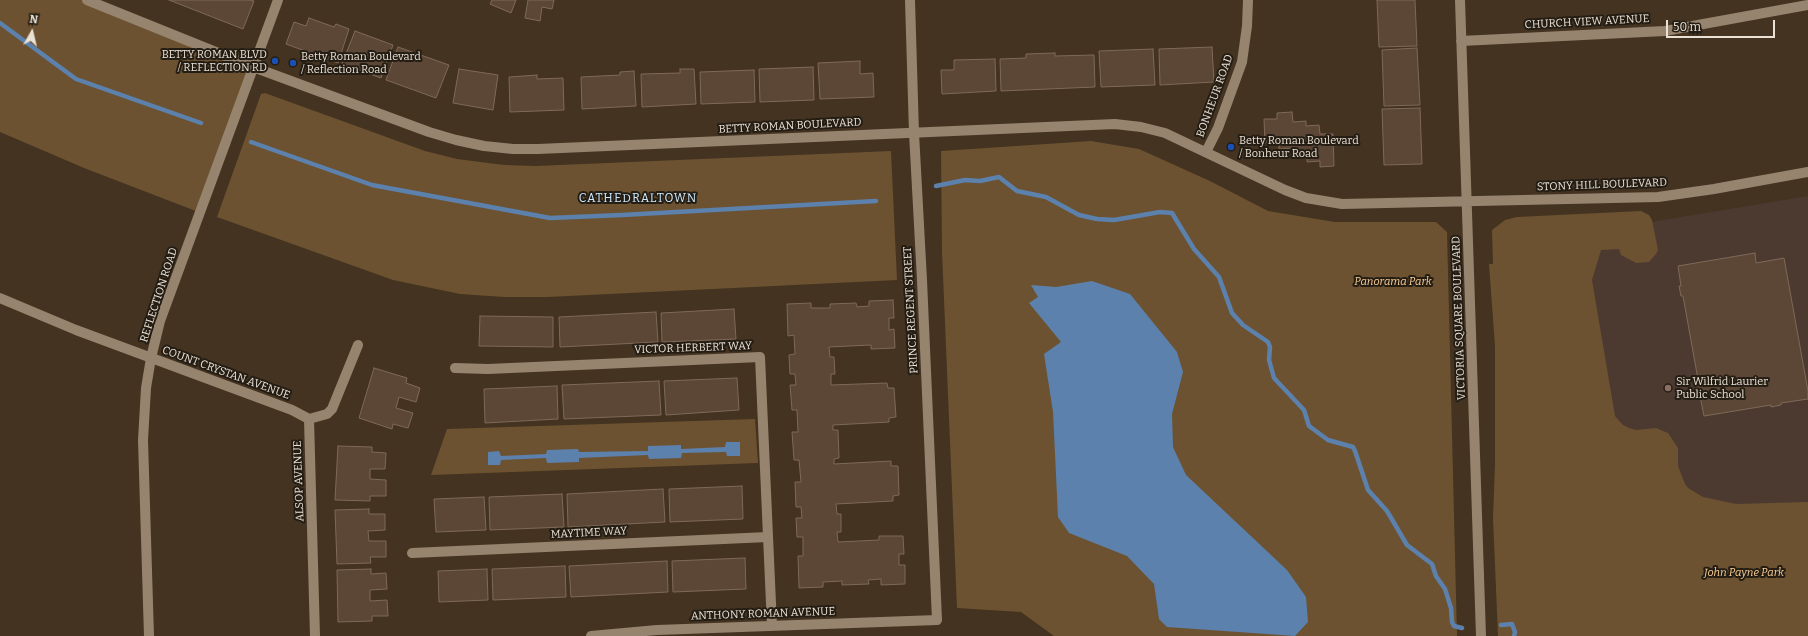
<!DOCTYPE html>
<style>
body{margin:0}
#map{position:relative;width:1808px;height:636px;overflow:hidden;background:#433320;font-family:Bitter,serif}
canvas{display:block}
.north{position:absolute;left:12px;top:12px;width:40px;height:40px;-webkit-text-stroke:3px #241d14;paint-order:stroke;rotate:8deg;font-size:11px;font-weight:700;line-height:16px;text-align:center;color:#eae0d4}
.north::after{content:'';display:block;margin:auto;width:14px;height:18px;background:#eae0d4;clip-path:polygon(50% 0,100% 100%,50% 72%,0 100%)}
.scale{position:absolute;left:1666px;top:20px;width:109px;height:18px;box-sizing:border-box;border:2px solid #eae0d4;border-top:0;padding-left:5px;font-size:12px;line-height:14px;white-space:nowrap;color:#eae0d4;-webkit-text-stroke:3px #241d14;paint-order:stroke}
</style>
<div id="map">
<canvas width="1808" height="636"></canvas>
<div class="north">N</div>
<div class="scale">50 m</div>
</div>
<script>
const ctx = document.querySelector('canvas').getContext('2d');
ctx.lineJoin = 'round';
function fillPath(path, color) {
  ctx.fillStyle = color;
  ctx.fill(path, 'evenodd');
}
function poly(rows) {
  const path = new Path2D();
  for (const r of rows) {
    path.moveTo(r[0], r[1]);
    for (let i = 2; i < r.length; i += 2) path.lineTo(r[i], r[i + 1]);
  }
  return path;
}
function strokePath(path, color, width, dash) {
  ctx.strokeStyle = color;
  ctx.lineWidth = width;
  ctx.lineCap = dash ? 'butt' : 'round';
  ctx.setLineDash(dash || []);
  ctx.stroke(path);
}
function label(font, color, halo, rows, align = 'center') {
  ctx.font = font + ' Bitter,serif';
  ctx.lineWidth = 4;
  ctx.setLineDash([]);
  ctx.textBaseline = 'middle';
  ctx.strokeStyle = halo;
  ctx.fillStyle = color;
  for (const [text, x, y, turn = 0] of rows) {
    ctx.save();
    ctx.translate(x, y);
    ctx.rotate((+turn || 0) * Math.PI / 180);
    ctx.textAlign = isNaN(turn) ? turn : align;
    if (halo) ctx.strokeText(text, 0, 0);
    ctx.fillText(text, 0, 0);
    ctx.restore();
  }
}
const education = poly([
 [1808,196,1808,508,1536,517,1560,229,1633,225]
]);
const green = poly([
 [0,0,86,0,256,67,201,213,84,168,0,132],
 [265,93,425,151,457,159,504,165,536,166,891,151,897,280,548,297,504,297,460,294,393,280,217,217,261,94],
 [1091,141,1139,149,1210,181,1268,211,1335,222,1436,222,1447,232,1457,636,1054,636,1021,612,957,608,942,252,941,151],
 [1641,211,1649,215,1652,220,1658,250,1656,254,1649,262,1636,263,1621,255,1619,249,1601,250,1592,280,1615,416,1623,425,1629,428,1636,430,1656,428,1668,433,1678,448,1678,466,1685,484,1688,488,1703,497,1736,504,1808,502,1808,636,1498,636,1493,518,1495,464,1495,346,1489,264,1493,264,1492,230,1505,220,1517,217],
 [755,419,758,463,431,475,447,429]
]);
const water = poly([
 [1092,281,1130,294,1177,352,1183,372,1172,414,1173,447,1186,475,1287,570,1306,597,1308,622,1295,636,1167,627,1159,619,1154,584,1127,556,1069,533,1058,517,1053,412,1044,354,1061,342,1029,303,1038,297,1031,285,1056,287],
 [726,442,740,442,740,456,727,456,726,452,682,453,681,458,649,459,648,455,579,458,579,462,547,463,546,458,501,460,500,465,488,465,488,452,499,451,501,456,546,454,547,450,578,449,579,452,648,451,648,446,681,445,681,449,725,447]
]);
const stream = poly([
 [0,23,76,79,201,123],
 [251,142,372,185,550,218,622,215,876,201],
 [936,186,965,180,980,181,999,177,1017,191,1046,197,1079,215,1097,219,1114,220,1160,212,1172,213,1194,249,1219,277,1232,313,1243,325,1268,342,1270,347,1269,360,1274,378,1304,410,1309,426,1328,440,1353,447,1355,451,1368,490,1387,511,1407,545,1432,564,1436,576,1445,589,1451,608,1452,622,1454,626,1462,628],
 [1501,625,1512,624,1515,632,1514,636]
]);
const building = poly([
 [169,0,250,0,254,1,243,29,169,0],
 [492,0,516,0,511,13,490,4,492,0],
 [528,0,554,0,552,9,542,7,540,21,525,18,528,0],
 [1377,0,1415,0,1417,46,1379,47,1377,0],
 [309,18,334,27,336,24,349,29,338,63,286,44,294,22,306,26,309,18],
 [355,31,393,45,381,78,342,64,355,31],
 [398,47,449,65,436,98,386,80,398,47],
 [1212,47,1214,82,1160,85,1159,49,1212,47],
 [1417,48,1420,105,1384,106,1382,50,1417,48],
 [1153,49,1155,85,1101,87,1099,51,1153,49],
 [1055,53,1055,56,1094,55,1095,87,1001,91,1000,59,1026,58,1026,54,1055,53],
 [995,59,996,91,942,94,941,70,954,70,954,60,995,59],
 [860,61,860,74,873,73,874,97,820,99,818,63,860,61],
 [813,67,814,100,760,102,759,69,813,67],
 [459,69,498,75,493,110,453,103,459,69],
 [680,69,694,69,696,104,642,107,641,74,680,73,680,69],
 [754,70,755,102,701,104,700,72,754,70],
 [634,71,636,106,582,109,581,77,620,75,620,72,634,71],
 [537,75,537,79,563,78,564,110,510,112,509,77,537,75],
 [1420,108,1422,164,1384,165,1382,109,1420,108],
 [1292,112,1293,122,1306,121,1306,126,1319,125,1320,134,1333,134,1334,166,1320,167,1320,161,1307,162,1307,154,1293,154,1292,148,1279,149,1279,143,1265,143,1264,119,1277,119,1277,113,1292,112],
 [1755,253,1756,263,1784,258,1808,391,1808,399,1781,403,1781,405,1771,407,1771,405,1704,416,1700,396,1698,396,1696,386,1699,385,1683,296,1681,296,1679,286,1681,286,1678,266,1755,253],
 [893,300,894,318,889,318,889,330,894,329,895,348,871,349,871,345,829,347,830,357,834,357,835,374,831,374,831,385,887,383,888,388,894,388,896,417,889,418,889,422,833,425,833,430,838,430,839,458,834,459,834,464,891,461,891,466,898,466,899,495,893,496,893,501,836,504,837,514,841,514,841,532,837,532,838,542,879,540,879,536,903,536,904,554,899,554,899,565,905,565,905,584,881,585,881,579,868,580,869,584,842,585,842,581,823,582,823,587,799,588,798,556,803,556,803,537,797,537,796,518,802,518,801,507,796,507,795,482,801,482,799,460,794,460,792,432,798,432,797,410,792,410,790,385,796,385,795,374,790,374,789,355,795,354,794,335,788,336,787,304,811,303,811,308,830,308,830,304,856,303,857,307,869,306,869,301,893,300],
 [734,309,736,339,662,342,661,313,734,309],
 [656,312,658,342,560,347,559,317,656,312],
 [480,316,553,317,553,347,479,346,480,316],
 [374,368,407,378,406,383,420,388,416,402,399,397,396,408,413,413,408,428,393,424,392,429,359,418,374,368],
 [737,378,739,410,666,415,664,381,737,378],
 [659,381,661,415,564,419,562,385,659,381],
 [557,386,558,419,485,423,484,389,557,386],
 [338,446,372,447,372,452,386,453,385,469,370,469,370,479,386,480,386,496,370,496,370,501,335,500,338,446],
 [742,486,743,519,670,522,669,489,742,486],
 [663,489,665,522,568,527,567,494,663,489],
 [562,494,564,527,490,530,489,497,562,494],
 [484,497,486,530,436,532,434,499,484,497],
 [369,509,369,514,385,514,385,530,368,531,369,541,386,541,386,557,370,557,371,563,337,564,335,510,369,509],
 [745,558,746,589,673,592,672,561,745,558],
 [667,561,668,592,571,597,569,566,667,561],
 [565,566,566,597,493,600,492,569,565,566],
 [371,569,371,574,386,573,387,589,370,590,370,601,387,600,388,616,372,616,372,621,338,622,337,570,371,569],
 [487,569,488,600,439,602,438,571,487,569]
]);
const minor = poly([
 [87,0,253,67,429,132,456,140,484,146,513,149,538,149,1115,124,1141,127,1165,133,1285,190,1306,198,1342,204,1658,197,1714,189,1808,172],
 [1460,0,1481,636],
 [1461,41,1665,31,1808,5],
 [1206,152,1218,128,1242,62,1247,26,1248,0],
 [0,298,76,330,292,410,309,419],
 [455,368,488,369,760,357,772,626],
 [309,419,315,636],
 [309,419,327,414,332,409,358,345],
 [412,553,768,537],
 [149,636,143,440,146,388,151,358,160,321,278,0],
 [591,636,657,630,937,620,922,280,914,133,910,0]
]);
const markers = [
 [275,61,4,"#1a4fb4"],
 [293,63,4,"#1a4fb4"],
 [1231,147,4,"#1a4fb4"],
 [1668,388,4,"#8d6e63"]
];
const streetNames = [
 ["CHURCH VIEW AVENUE",1587,22,-3],
 ["BONHEUR ROAD",1215,96,-70],
 ["BETTY ROMAN BOULEVARD",790,126,-3],
 ["STONY HILL BOULEVARD",1602,185,-2],
 ["REFLECTION ROAD",159,295,-72],
 ["PRINCE REGENT STREET",911,310,-93],
 ["VICTORIA SQUARE BOULEVARD",1459,318,-92],
 ["VICTOR HERBERT WAY",693,348,-2],
 ["COUNT CRYSTAN AVENUE",226,373,20],
 ["ALSOP AVENUE",299,481,-92],
 ["MAYTIME WAY",589,533,-3],
 ["ANTHONY ROMAN AVENUE",763,614,-2]
];
const poiNames = [
 ["BETTY ROMAN BLVD",267,55,"right"],
 ["/ REFLECTION RD",267,68,"right"],
 ["Betty Roman Boulevard",301,57],
 ["/ Reflection Road",301,70],
 ["Betty Roman Boulevard",1239,141],
 ["/ Bonheur Road",1239,154],
 ["Sir Wilfrid Laurier",1676,382],
 ["Public School",1676,395]
];
const parkNames = [
 ["Panorama Park",1393,282],
 ["John Payne Park",1744,573]
];
const neighbourhoodNames = [
 ["CATHEDRALTOWN",638,199]
];
fillPath(education, '#4c3a31');
fillPath(green, '#6c5230');
fillPath(water, '#5c81ad');
strokePath(stream, '#5c81ad', 4.5);
fillPath(building, '#5c4737');
strokePath(building, '#7f6958', 1);
strokePath(minor, '#96846e', 10);
for (const [x, y, r, color] of markers) {
  const dot = new Path2D();
  dot.arc(x, y, r, 0, 2 * Math.PI);
  ctx.fillStyle = color;
  ctx.fill(dot);
  strokePath(dot, '#241d14', 1.5);
}
label('11px', '#eae0d4', '#241d14', streetNames);
label('11px', '#eae0d4', '#241d14', poiNames, 'left');
label('italic 11px', '#fccf97', '#241d14', parkNames);
ctx.letterSpacing = '1px';
label('12px', '#cde9fc', '#241d14', neighbourhoodNames);
ctx.letterSpacing = '0px';
</script>
